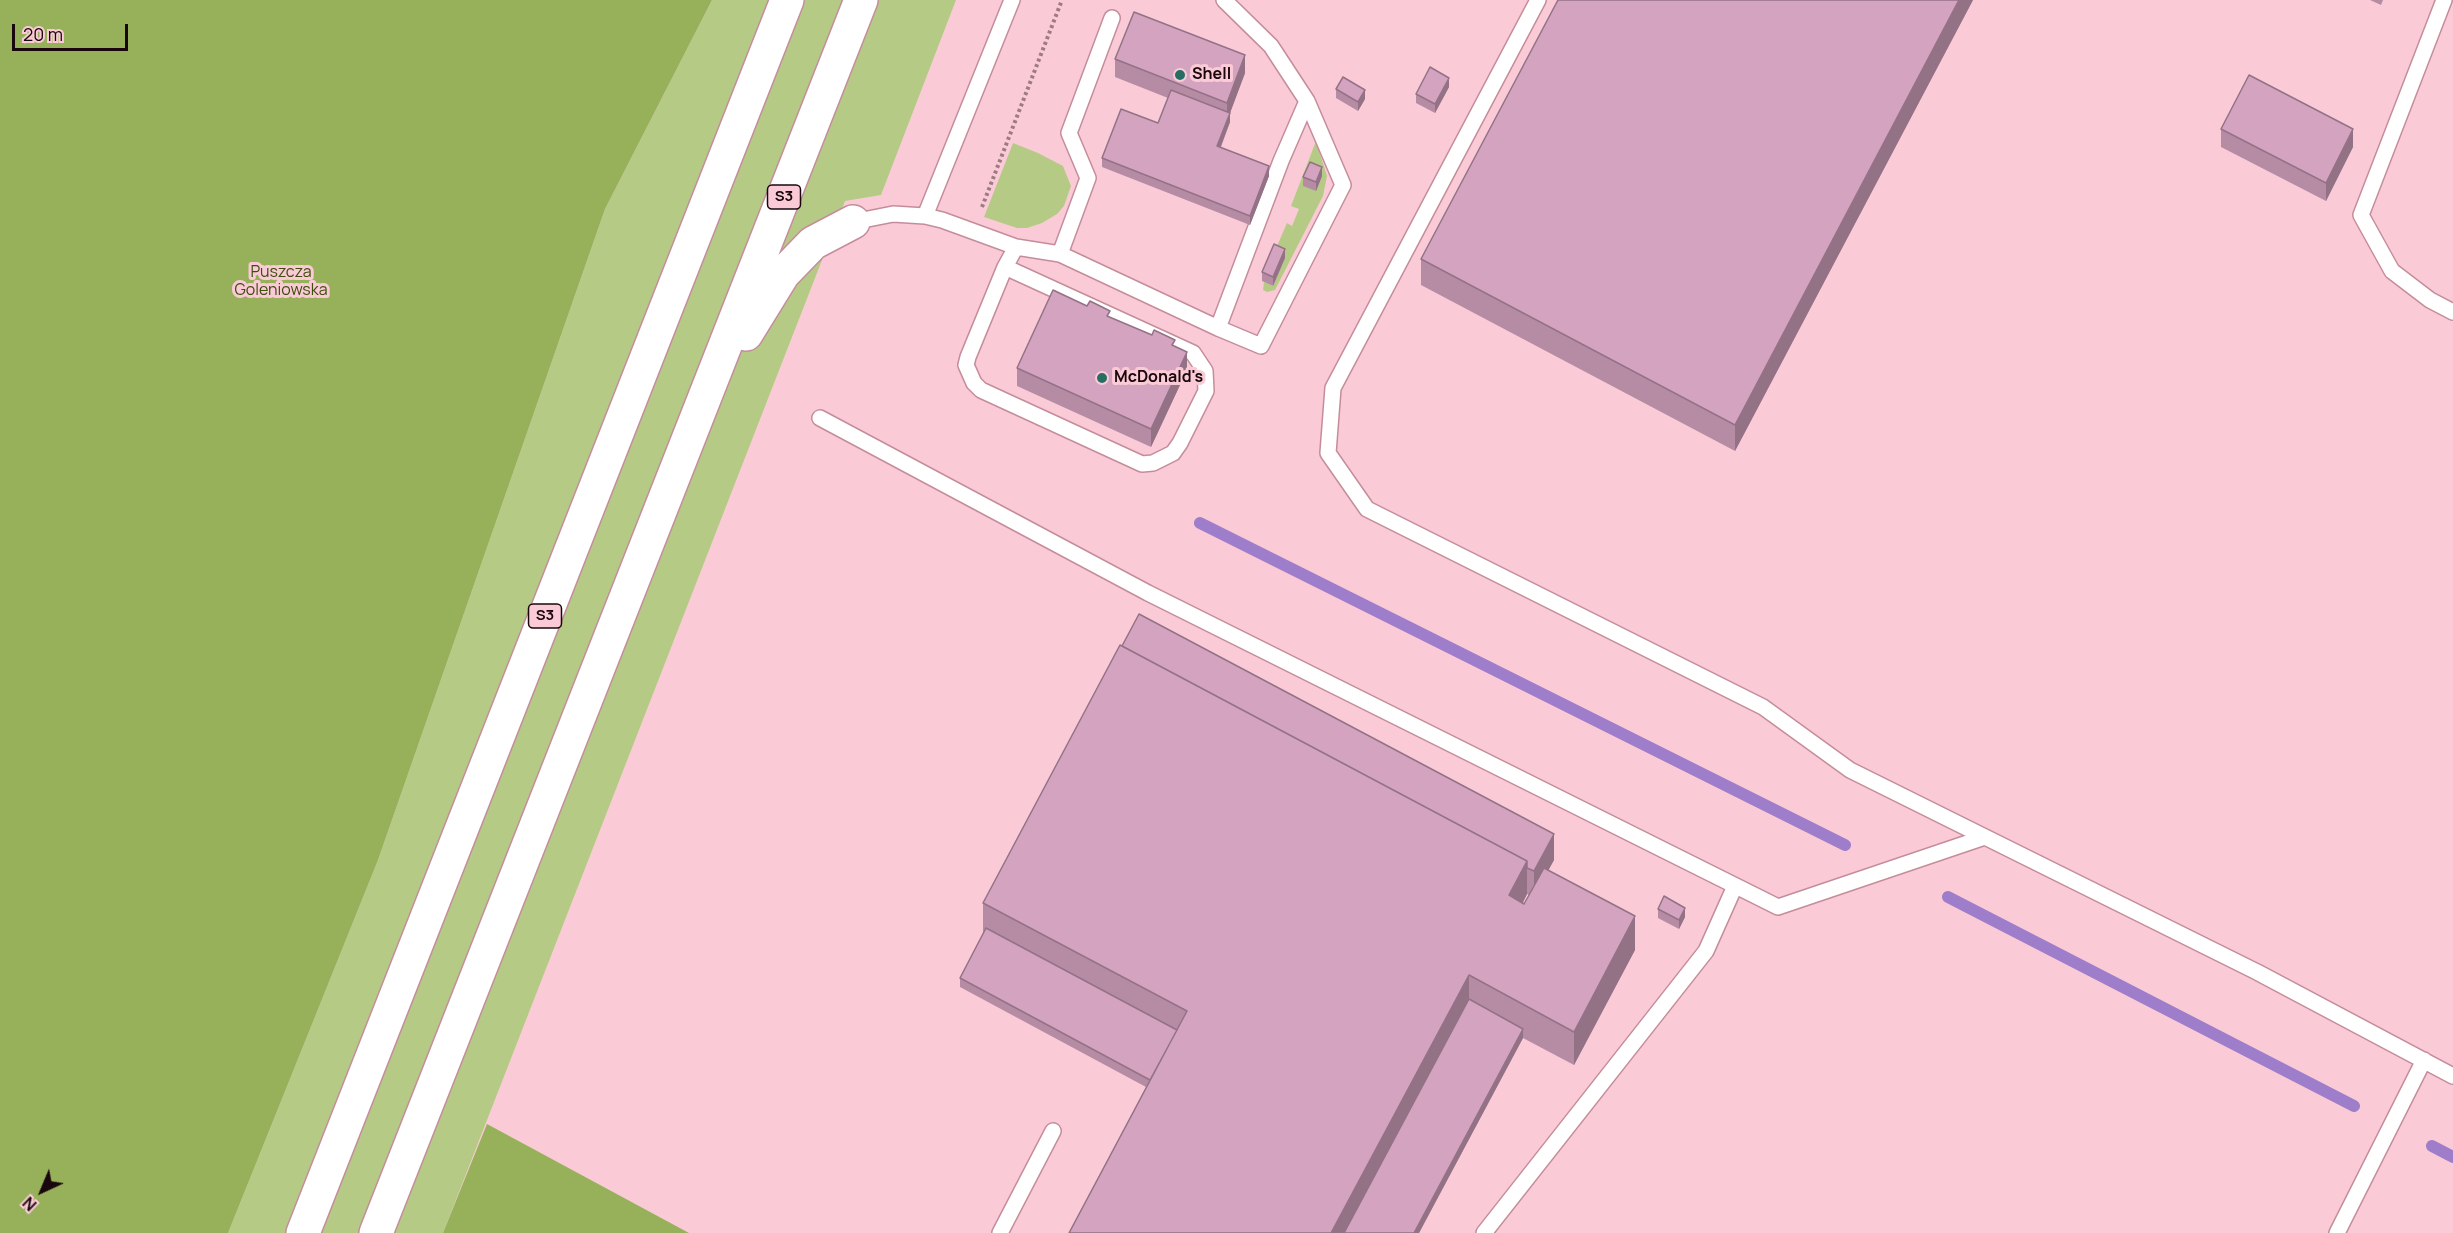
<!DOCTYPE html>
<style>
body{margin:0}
#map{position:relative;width:2453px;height:1233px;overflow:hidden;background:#facbd6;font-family:Manrope,sans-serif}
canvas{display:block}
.north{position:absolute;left:12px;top:1161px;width:60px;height:60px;-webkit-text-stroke:4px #facbd6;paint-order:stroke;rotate:224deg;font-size:16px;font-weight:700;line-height:24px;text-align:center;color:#1a070d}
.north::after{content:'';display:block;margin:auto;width:21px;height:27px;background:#1a070d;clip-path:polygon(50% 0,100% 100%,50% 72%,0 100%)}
.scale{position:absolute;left:12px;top:24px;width:116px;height:27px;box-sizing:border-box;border:3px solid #1a070d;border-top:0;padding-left:8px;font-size:18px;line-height:21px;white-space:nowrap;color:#1a070d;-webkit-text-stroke:4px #facbd6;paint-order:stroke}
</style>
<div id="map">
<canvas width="2453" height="1233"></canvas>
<div class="north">N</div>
<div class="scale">20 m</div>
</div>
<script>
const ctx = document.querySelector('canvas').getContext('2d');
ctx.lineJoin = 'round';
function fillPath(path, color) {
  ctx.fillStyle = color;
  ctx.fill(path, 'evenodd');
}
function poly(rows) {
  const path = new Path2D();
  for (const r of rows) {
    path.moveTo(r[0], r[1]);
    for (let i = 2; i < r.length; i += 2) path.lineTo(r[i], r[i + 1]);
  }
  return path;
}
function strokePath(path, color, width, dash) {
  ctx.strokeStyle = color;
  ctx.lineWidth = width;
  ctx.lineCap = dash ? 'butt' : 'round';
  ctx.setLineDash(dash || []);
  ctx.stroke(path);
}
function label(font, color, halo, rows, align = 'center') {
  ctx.font = font + ' Manrope,sans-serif';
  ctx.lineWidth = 6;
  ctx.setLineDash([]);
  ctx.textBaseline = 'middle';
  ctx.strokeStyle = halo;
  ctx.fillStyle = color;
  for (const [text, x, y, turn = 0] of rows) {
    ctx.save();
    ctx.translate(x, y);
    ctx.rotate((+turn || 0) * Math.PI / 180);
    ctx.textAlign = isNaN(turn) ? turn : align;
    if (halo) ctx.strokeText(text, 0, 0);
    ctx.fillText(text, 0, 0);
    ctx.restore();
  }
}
const green = poly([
 [712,0,956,0,881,195,845,201,443,1233,228,1233,378,860,605,209],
 [1316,141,1327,176,1323,196,1275,290,1267,292,1263,290,1264,282,1273,286,1285,258,1274,253,1287,223,1292,226,1299,209,1291,206],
 [1013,143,1038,153,1063,166,1071,186,1064,206,1057,214,1042,223,1027,228,1017,228,984,217]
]);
const forest = poly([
 [0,0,712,0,605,209,378,860,228,1233,0,1233],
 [487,1124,689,1233,443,1233]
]);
const stream = poly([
 [1200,523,1845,845],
 [1948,897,2354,1106],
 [2432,1146,2453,1157]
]);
const path = poly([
 [982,207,1062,0]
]);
const lane = poly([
 [1538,0,1333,388,1328,453,1367,509,1763,707,1850,770,2257,972,2453,1076],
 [2444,0,2361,215,2392,271,2430,300,2453,312],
 [925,216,1012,0],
 [853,222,893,214,925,216,942,220,1016,247,1060,254,1218,328,1281,161,1307,101,1271,46,1224,0],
 [1060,254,1088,178,1069,133,1112,18],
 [1005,267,1193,353,1205,371,1206,391,1180,443,1173,453,1153,463,1142,464,981,390,974,383,966,365,968,357,1005,267,1016,247],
 [1218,328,1261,346,1343,185,1307,101],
 [820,418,1148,593,1778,907,1985,837],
 [1000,1233,1053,1131],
 [1484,1233,1706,951,1735,886],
 [2337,1233,2424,1060]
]);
const highway = poly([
 [746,334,783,274,813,243,853,222],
 [303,1233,787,0],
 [376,1233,861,0]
]);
const wall = poly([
 [1973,0,1735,451,1421,285,1421,259],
 [2370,0,2383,0,2381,5],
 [1115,59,1245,73,1230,113,1230,122,1221,147,1269,176,1250,225,1102,167,1102,158,1158,123,1168,98,1115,77],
 [1449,87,1435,113,1416,103,1416,94],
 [1336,89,1365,99,1358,111,1336,98],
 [2221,129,2353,147,2326,201,2221,147],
 [1322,176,1316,191,1303,186,1303,177],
 [1285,258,1273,286,1262,281,1262,272],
 [1110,317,1175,346,1187,370,1151,447,1017,386,1017,368],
 [1554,860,1548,870,1635,950,1574,1065,1523,1038,1419,1233,1069,1233,1146,1087,960,987,960,978,983,934,983,903],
 [1527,894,1529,895,1524,904,1523,903],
 [1658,909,1685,917,1679,929,1658,918]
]);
const shadedWall = poly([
 [1959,0,1973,0,1735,451,1735,425],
 [1245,55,1245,73,1227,121,1227,103],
 [1449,78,1449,87,1435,113,1435,104],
 [1365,90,1365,99,1358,111,1358,102],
 [1230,113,1230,122,1217,156,1217,146],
 [2353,129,2353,147,2326,201,2326,183],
 [1269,166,1269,176,1250,225,1250,216],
 [1322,167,1322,176,1316,191,1316,182],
 [1285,249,1285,258,1273,286,1273,277],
 [1187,352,1187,370,1151,447,1151,429],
 [1554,834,1554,860,1534,897,1534,871],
 [1527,861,1527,894,1509,929,1509,895],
 [1685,908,1685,917,1679,929,1679,920],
 [1635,916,1635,950,1574,1065,1574,1032],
 [1469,975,1469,1008,1349,1233,1331,1233],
 [1523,1029,1523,1038,1419,1233,1414,1233]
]);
const building = poly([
 [1558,0,1959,0,1735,425,1421,259,1558,0],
 [1134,12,1245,55,1227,103,1115,59,1134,12],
 [1430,67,1449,78,1435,104,1416,94,1430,67],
 [2249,75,2353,129,2326,183,2221,129,2249,75],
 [1343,77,1365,90,1358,102,1336,89,1343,77],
 [1171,90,1230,113,1217,146,1269,166,1250,216,1102,158,1121,109,1158,123,1171,90],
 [1310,162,1322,167,1316,182,1303,177,1310,162],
 [1274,244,1285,249,1273,277,1262,272,1274,244],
 [1053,290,1087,306,1090,301,1110,311,1107,316,1152,335,1154,330,1175,340,1172,345,1187,352,1151,429,1017,368,1053,290],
 [1139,614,1554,834,1534,871,1527,868,1527,861,1122,646,1139,614],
 [1120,645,1527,861,1509,895,1524,904,1544,868,1635,916,1574,1032,1469,975,1331,1233,1069,1233,1187,1011,983,903,1120,645],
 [1664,896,1685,908,1679,920,1658,909,1664,896],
 [986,928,1177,1030,1150,1080,960,978,986,928],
 [1469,999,1523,1029,1414,1233,1344,1233,1469,999]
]);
const markers = [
 [1180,75,6,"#266e64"],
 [1102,378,6,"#266e64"]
];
const shields = [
 [784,197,33],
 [545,616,33]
];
const shieldNames = [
 ["S3",784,197],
 ["S3",545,616]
];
const poiNames = [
 ["Shell",1192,75],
 ["McDonald's",1114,378]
];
const parkNames = [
 ["Puszcza",281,273],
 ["Goleniowska",281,291]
];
fillPath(green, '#b5cb85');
fillPath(forest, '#97b05a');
strokePath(stream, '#9e7eca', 12);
strokePath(lane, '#c58d9b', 18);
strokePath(highway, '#c58d9b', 36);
strokePath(path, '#9e7b84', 4, [3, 3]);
strokePath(lane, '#fff', 15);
strokePath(highway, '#fff', 33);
fillPath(wall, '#b68ca5');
fillPath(shadedWall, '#947286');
fillPath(building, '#d4a3c0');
strokePath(building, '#947286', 1.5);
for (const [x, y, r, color] of markers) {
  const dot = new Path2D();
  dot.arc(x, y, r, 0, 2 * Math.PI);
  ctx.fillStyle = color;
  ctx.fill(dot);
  strokePath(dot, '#facbd6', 2);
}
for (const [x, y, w] of shields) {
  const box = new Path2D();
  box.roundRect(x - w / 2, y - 12, w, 24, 4.5);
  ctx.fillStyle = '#facbd6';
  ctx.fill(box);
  strokePath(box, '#1a070d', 1.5);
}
label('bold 15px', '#1a070d', null, shieldNames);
label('bold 16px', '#1a070d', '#facbd6', poiNames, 'left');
label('16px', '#3d4d0c', '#facbd6', parkNames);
</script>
